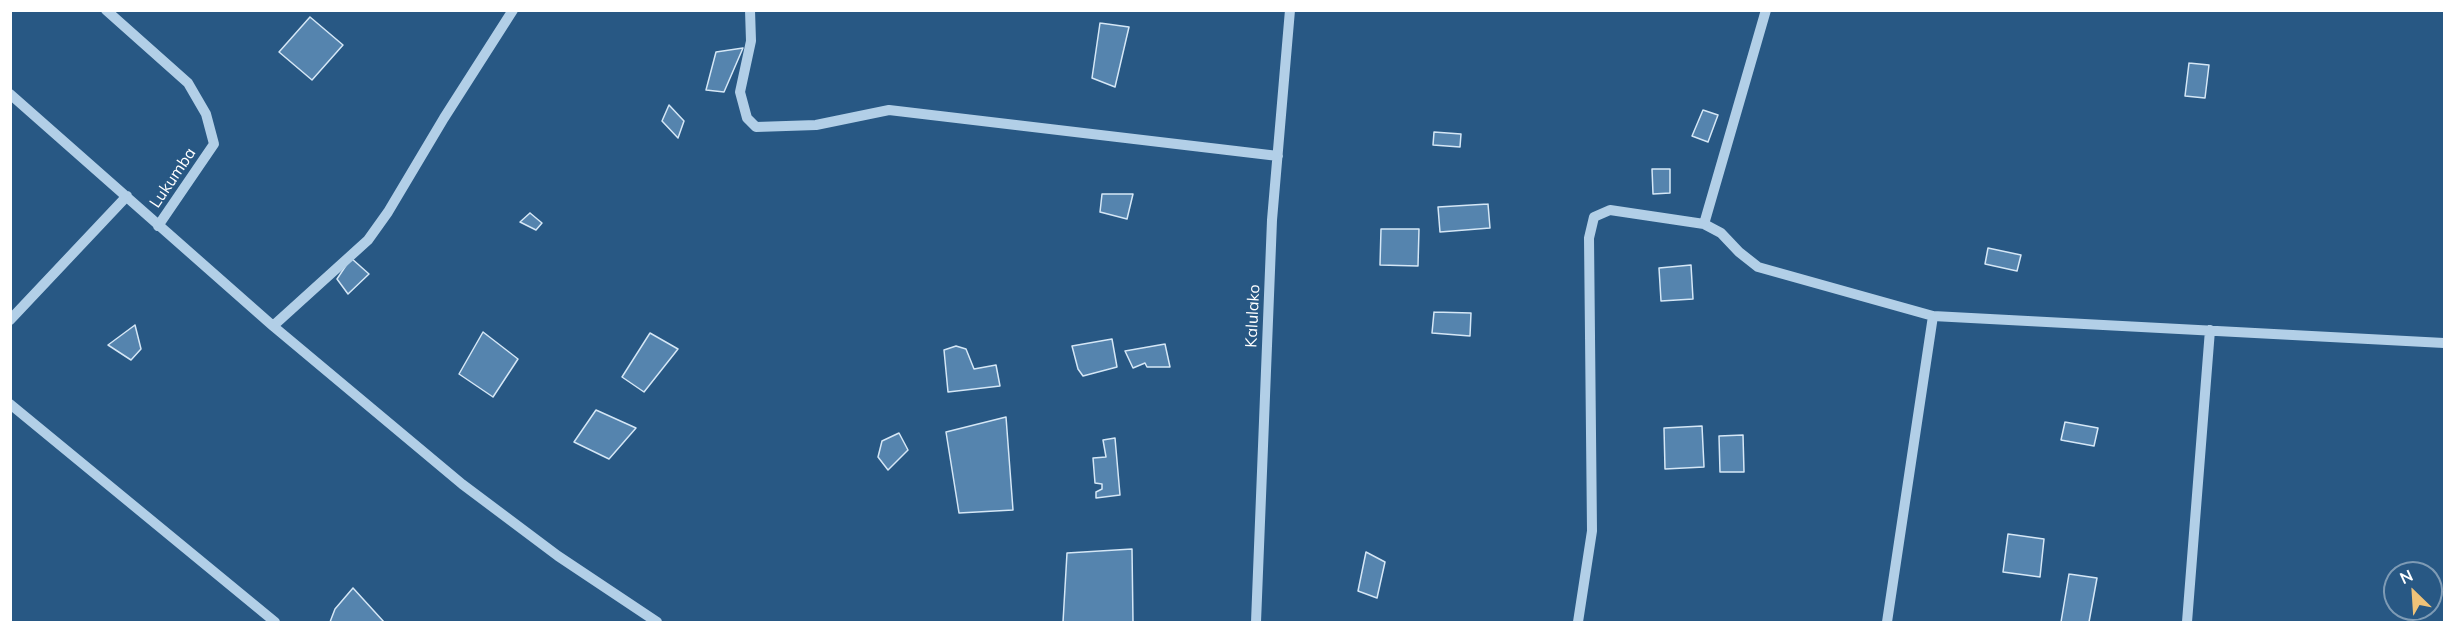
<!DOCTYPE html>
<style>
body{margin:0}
#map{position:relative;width:2455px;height:633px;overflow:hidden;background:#285884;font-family:Mulish,sans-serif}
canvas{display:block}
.frame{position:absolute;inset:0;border:12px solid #fff;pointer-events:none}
.north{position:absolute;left:2383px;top:561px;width:60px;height:60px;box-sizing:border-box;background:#285884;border:2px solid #7e9bb5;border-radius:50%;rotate:335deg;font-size:16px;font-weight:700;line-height:24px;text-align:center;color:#fff}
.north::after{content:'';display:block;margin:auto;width:21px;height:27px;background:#efc278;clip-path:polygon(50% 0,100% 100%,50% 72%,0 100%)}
</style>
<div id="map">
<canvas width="2455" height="633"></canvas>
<div class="frame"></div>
<div class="north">N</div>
</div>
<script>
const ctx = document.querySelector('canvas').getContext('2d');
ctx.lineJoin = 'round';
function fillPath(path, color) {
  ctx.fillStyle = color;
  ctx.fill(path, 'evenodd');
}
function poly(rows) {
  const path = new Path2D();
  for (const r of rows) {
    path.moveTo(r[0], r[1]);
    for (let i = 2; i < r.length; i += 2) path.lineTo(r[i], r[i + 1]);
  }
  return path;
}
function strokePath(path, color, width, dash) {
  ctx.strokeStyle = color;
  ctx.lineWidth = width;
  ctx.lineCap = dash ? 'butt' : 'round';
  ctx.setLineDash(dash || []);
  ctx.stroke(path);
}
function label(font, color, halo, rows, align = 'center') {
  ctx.font = font + ' Mulish,sans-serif';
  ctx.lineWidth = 6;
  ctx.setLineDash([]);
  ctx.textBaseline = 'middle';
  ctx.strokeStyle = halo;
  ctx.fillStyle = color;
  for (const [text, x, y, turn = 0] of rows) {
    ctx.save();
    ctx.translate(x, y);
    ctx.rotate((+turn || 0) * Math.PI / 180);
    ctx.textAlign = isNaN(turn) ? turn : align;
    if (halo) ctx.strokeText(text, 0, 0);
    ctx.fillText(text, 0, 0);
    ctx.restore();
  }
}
const building = poly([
 [310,17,343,45,312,80,279,52,310,17],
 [1100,23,1129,27,1115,87,1092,78,1100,23],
 [743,48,724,92,706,90,716,52,743,48],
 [2189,63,2209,65,2205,98,2185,96,2189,63],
 [669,105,684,121,678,138,662,121,669,105],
 [1703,110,1718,115,1708,142,1692,136,1703,110],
 [1434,132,1461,134,1460,147,1433,145,1434,132],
 [1652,169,1670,169,1670,193,1653,194,1652,169],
 [1102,194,1133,194,1127,219,1100,212,1102,194],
 [1488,204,1490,228,1440,232,1438,207,1488,204],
 [530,213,542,223,536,230,520,222,530,213],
 [1381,229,1419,229,1418,266,1380,265,1381,229],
 [1988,248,2021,255,2017,271,1985,264,1988,248],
 [351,258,369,274,348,294,337,279,351,258],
 [1691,265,1693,299,1661,301,1659,268,1691,265],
 [1434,312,1471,313,1470,336,1432,333,1434,312],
 [135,325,141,349,131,360,108,345,135,325],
 [483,332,518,359,493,397,459,374,483,332],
 [650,333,678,349,644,392,622,377,650,333],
 [1112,339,1117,367,1083,376,1078,369,1072,346,1112,339],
 [1165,344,1170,367,1147,367,1145,363,1133,368,1125,351,1165,344],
 [956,346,966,349,974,369,996,365,1000,386,948,392,944,350,956,346],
 [596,410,636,428,609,459,574,442,596,410],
 [1006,417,1013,510,959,513,946,432,1006,417],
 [2065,422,2098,428,2094,446,2061,440,2065,422],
 [1702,426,1704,467,1665,469,1664,428,1702,426],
 [899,433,908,450,888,470,878,457,882,441,899,433],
 [1743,435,1744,472,1720,472,1719,436,1743,435],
 [1115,438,1120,495,1096,498,1096,492,1102,489,1102,484,1095,483,1093,458,1106,457,1103,440,1115,438],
 [2008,534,2044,539,2040,577,2003,572,2008,534],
 [1132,549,1133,622,1063,622,1067,553,1132,549],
 [1366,552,1385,562,1377,598,1358,591,1366,552],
 [2069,574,2097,578,2089,622,2061,622,2069,574],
 [353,588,384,622,330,622,335,609,353,588]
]);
const minor = poly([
 [106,10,188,83,206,114,214,144,158,226],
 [750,10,751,41,740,92,747,118,756,127,816,125,889,110,1278,156],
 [10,94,273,326,462,484,558,556,657,622],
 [1704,224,1766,10],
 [10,320,127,196],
 [273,326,368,240,388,212,444,118,513,10],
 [10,404,275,622],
 [1256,622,1272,220,1290,10],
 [1578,622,1592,531,1589,238,1594,217,1610,210,1704,224,1721,233,1739,252,1758,267,1933,316,2444,343],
 [1887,622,1933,316],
 [2187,622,2210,330]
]);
const streetNames = [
 ["Lukumba",173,178,-56],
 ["Kalulako",1253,316,-87]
];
fillPath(building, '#5584ae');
strokePath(building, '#d5e7f6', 1.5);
strokePath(minor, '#b2cfe7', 10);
label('16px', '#fff', '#285884', streetNames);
</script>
